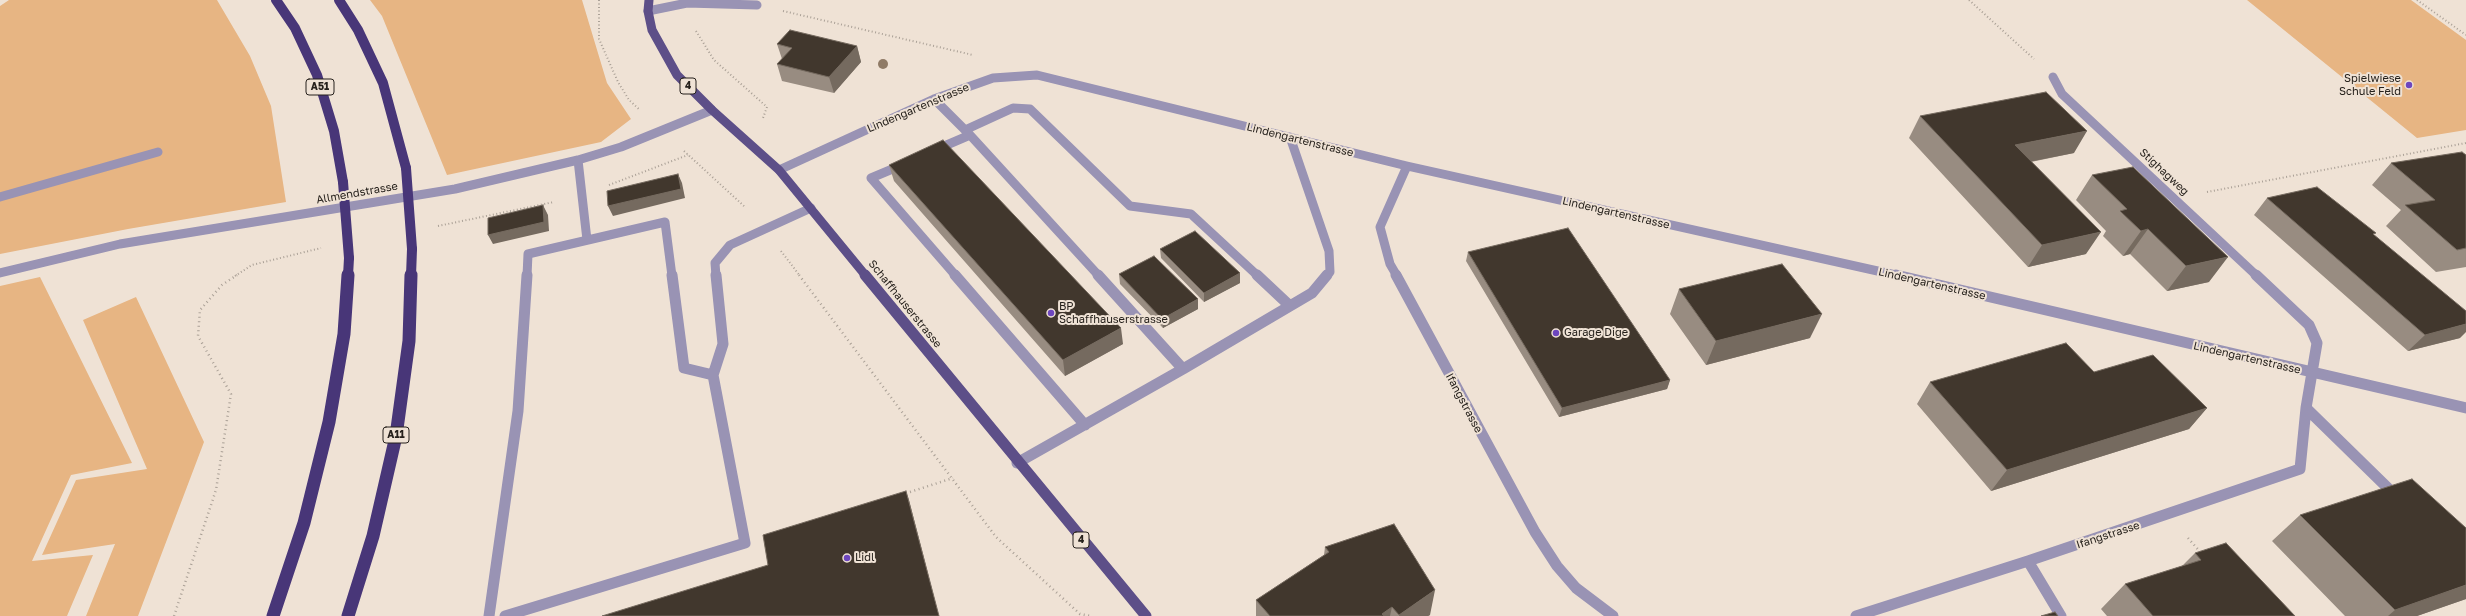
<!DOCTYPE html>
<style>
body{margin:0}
canvas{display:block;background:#efe2d5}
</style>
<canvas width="2466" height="616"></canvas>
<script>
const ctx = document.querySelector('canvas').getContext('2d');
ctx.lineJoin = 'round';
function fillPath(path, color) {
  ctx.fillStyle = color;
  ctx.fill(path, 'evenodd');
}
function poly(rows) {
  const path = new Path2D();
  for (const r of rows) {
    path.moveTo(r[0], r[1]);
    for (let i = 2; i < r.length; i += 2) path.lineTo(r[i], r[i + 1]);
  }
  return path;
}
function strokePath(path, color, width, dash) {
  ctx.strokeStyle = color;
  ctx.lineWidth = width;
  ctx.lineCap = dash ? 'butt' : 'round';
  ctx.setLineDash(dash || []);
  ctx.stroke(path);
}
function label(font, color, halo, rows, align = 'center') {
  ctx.font = font + ' "Golos Text",sans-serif';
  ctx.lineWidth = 4;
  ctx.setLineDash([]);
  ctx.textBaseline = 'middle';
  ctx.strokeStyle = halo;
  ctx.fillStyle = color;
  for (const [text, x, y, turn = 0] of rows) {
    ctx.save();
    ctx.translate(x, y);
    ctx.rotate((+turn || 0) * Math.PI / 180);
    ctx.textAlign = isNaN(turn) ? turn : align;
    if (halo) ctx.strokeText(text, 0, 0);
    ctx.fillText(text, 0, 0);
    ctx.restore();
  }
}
const green = poly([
 [9,0,217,0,250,56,271,106,286,202,128,229,0,254,0,6],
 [370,0,582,0,607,83,631,119,601,142,447,175,382,16],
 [2247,0,2411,0,2466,40,2466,130,2417,138],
 [40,277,132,463,71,475,32,561,93,555,67,616,0,616,0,286],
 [136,297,204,442,138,616,86,616,115,544,42,555,76,480,147,469,83,320]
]);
const pathFar1 = poly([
 [599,0,599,39,618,82,629,100,640,110],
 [1969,0,2034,59],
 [2417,0,2466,35],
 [783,11,973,55],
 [696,31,714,60,767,107,763,118],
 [684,151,745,207],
 [609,185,688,155],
 [2207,192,2466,143],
 [438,226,554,202],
 [781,251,800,276],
 [235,276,252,265,321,248]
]);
const path = poly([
 [799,275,996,537,1080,614,1091,616],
 [910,492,953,478],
 [2188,538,2202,554],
 [174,616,216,490,231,394,198,336,200,310,222,285,237,275]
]);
const minorFar1 = poly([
 [648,11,687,3,757,5],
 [2053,77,2062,94,2257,276],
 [934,99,970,135,1099,276],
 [965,130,1013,108,1030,109,1130,206,1191,214,1258,276],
 [1290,137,1329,251,1330,272,1326,276],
 [935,150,970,135],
 [578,160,587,240],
 [902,165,871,178,956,276],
 [779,170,934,99,993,78,1037,75,1407,166,1900,276],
 [0,197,158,152],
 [0,273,120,244,455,189,578,160,621,147,712,110],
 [527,276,528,254,665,222,672,276],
 [716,276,715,263,730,245,811,208],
 [1397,276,1390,264,1380,227,1407,166]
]);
const minor = poly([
 [955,275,1085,425],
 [1257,275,1290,306],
 [1396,275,1535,532,1557,566,1576,588,1613,616],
 [1896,275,2466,408],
 [1183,369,1312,293,1327,275],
 [713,375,723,344,716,275],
 [2306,408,2396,496],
 [1017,463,1183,369,1098,275],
 [2028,561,2061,616],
 [489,616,518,411,527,275],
 [505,616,745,543,713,375,684,368,672,275],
 [1856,616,2028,561,2300,469,2306,408,2317,343,2309,325,2256,275]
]);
const majorFar1 = poly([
 [649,0,648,11,652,30,677,75,712,110,779,170,866,276]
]);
const major = poly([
 [865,275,1146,616]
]);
const highwayFar1 = poly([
 [276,0,295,28,317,75,334,131,343,182],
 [339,0,358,30,383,83,406,168],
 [348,276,349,258],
 [411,276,412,249]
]);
const highway = poly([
 [273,616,304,523,329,422,344,334,348,275],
 [348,616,373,536,396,436,409,341,411,275]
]);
const highwayBridge = poly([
 [406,168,412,249],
 [343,182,349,258]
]);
const trees = [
 [883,64]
];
const wall = poly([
 [777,44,857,46,861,62,834,93,782,81,777,64,782,59],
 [1920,116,2074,153,2031,162,2086,254,2028,267,1909,138],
 [2466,155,2466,267,2436,272,2386,226,2401,210,2372,185,2391,163],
 [889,165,1123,344,1065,376,894,181],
 [2092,175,2209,282,2167,291,2130,254,2123,256,2103,236,2106,231,2076,200],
 [2267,198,2374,235,2460,338,2408,351,2254,215],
 [1160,249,1240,273,1240,283,1204,302,1161,258],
 [1468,252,1670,380,1667,389,1559,417,1466,261],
 [1119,274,1198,309,1163,328,1120,284],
 [1679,289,1810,338,1706,365,1670,314],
 [2094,372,2207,408,2189,429,1991,491,1917,404,1930,382],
 [2300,515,2466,599,2417,616,2345,616,2272,541],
 [1325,547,1430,615,1428,616,1256,616,1256,600,1324,555],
 [2195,553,2295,616,2107,616,2101,609,2125,584,2182,566]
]);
const shadedWall = poly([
 [857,46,861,62,834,93,829,77],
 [2087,131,2074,153,2003,167,2015,145],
 [678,174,682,183,685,198,613,216,608,206],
 [543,205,548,215,549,231,493,244,488,235],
 [2148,229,2130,254,2123,256,2141,231],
 [2101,232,2086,254,2028,267,2042,245],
 [2228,257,2209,282,2167,291,2186,266],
 [1240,273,1240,283,1204,302,1204,293],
 [1198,299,1198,309,1163,328,1162,319],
 [1822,314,1810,338,1706,365,1716,341],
 [2466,324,2466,332,2460,338,2408,351,2425,335],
 [1121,328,1123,344,1065,376,1063,360],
 [1670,380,1667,389,1559,417,1562,408],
 [2207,408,2189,429,1991,491,2007,470],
 [906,491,909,500,939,616],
 [2466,585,2466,599,2417,616,2388,616,2395,610],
 [1435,590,1430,615,1428,616,1399,616,1399,615],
 [1392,607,1390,616,1382,616,1382,614]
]);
const building = poly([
 [790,30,857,46,829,77,777,64,792,48,777,44,790,30],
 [2046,92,2087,131,2015,145,2101,232,2042,245,1920,116,2046,92],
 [943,140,1121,328,1063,360,889,165,943,140],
 [2462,152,2466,155,2466,248,2457,250,2405,205,2435,200,2391,163,2462,152],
 [2133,167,2228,257,2186,266,2148,229,2141,231,2120,211,2127,209,2092,175,2133,167],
 [678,174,681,189,608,206,607,191,678,174],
 [2317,187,2376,233,2373,234,2466,311,2466,324,2425,335,2267,198,2317,187],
 [543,205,544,222,488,235,488,218,543,205],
 [1568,228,1670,380,1562,408,1468,252,1568,228],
 [1195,231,1240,273,1204,293,1160,249,1195,231],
 [1154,256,1198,299,1162,319,1119,274,1154,256],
 [1782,264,1822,314,1716,341,1679,289,1782,264],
 [2066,343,2094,372,2153,355,2207,408,2007,470,1930,382,2066,343],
 [2412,479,2466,528,2466,585,2395,610,2300,515,2412,479],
 [906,491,939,616,602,616,768,565,763,535,906,491],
 [1394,524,1435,590,1399,615,1392,607,1382,614,1384,616,1270,616,1256,600,1329,552,1325,547,1394,524],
 [2226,543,2295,616,2153,616,2125,584,2201,560,2195,553,2226,543],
 [2055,612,2058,616,2041,616,2055,612]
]);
const markers = [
 [2409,85,4,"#6d46be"],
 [1051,313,4,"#6d46be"],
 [1556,333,4,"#6d46be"],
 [847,558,4,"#6d46be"]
];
const shields = [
 [688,86,16],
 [320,87,28],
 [396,435,26],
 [1081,540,16]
];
const shieldNames = [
 ["4",688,86],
 ["A51",320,87],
 ["A11",396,435],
 ["4",1081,540]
];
const poiNames = [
 ["Spielwiese",2401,79,"right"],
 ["Schule Feld",2401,92,"right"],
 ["BP",1059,307],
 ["Schaffhauserstrasse",1059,320],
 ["Garage Dige",1564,333],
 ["Lidl",855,558]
];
const streetNames = [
 ["Lindengartenstrasse",918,108,-23],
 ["Lindengartenstrasse",1300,140,14],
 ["Stighagweg",2164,172,43],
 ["Allmendstrasse",357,193,-10],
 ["Lindengartenstrasse",1616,213,13],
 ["Lindengartenstrasse",1932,284,13],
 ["Schaffhauserstrasse",905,304,51],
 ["Lindengartenstrasse",2247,358,13],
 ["Ifangstrasse",1464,403,62],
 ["Ifangstrasse",2108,535,-18]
];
fillPath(green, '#e7b583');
strokePath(pathFar1, '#aaa096', 2, [1, 2.5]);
strokePath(path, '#aaa096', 2.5, [1, 3.5]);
strokePath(minorFar1, '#9993b4', 9);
strokePath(minor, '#9993b4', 11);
strokePath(majorFar1, '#5d4f88', 9);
strokePath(major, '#5d4f88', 11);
strokePath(highwayFar1, '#483678', 10);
strokePath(highway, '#483678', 13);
strokePath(highwayBridge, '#483678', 10);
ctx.fillStyle = '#8f7b66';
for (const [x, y] of trees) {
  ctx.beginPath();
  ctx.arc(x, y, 5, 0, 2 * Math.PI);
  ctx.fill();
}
fillPath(wall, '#988c81');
fillPath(shadedWall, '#756a5f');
fillPath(building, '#41372d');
strokePath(building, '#756a5f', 1);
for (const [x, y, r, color] of markers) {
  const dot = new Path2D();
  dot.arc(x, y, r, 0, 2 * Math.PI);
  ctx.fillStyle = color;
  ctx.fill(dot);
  strokePath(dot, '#efe2d5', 1.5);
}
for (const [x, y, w] of shields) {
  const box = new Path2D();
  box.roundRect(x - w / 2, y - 8, w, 16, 3);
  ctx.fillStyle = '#efe2d5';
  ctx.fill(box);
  strokePath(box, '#26211c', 1);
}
label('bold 10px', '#26211c', null, shieldNames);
label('11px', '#26211c', '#efe2d5', poiNames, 'left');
label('11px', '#26211c', '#efe2d5', streetNames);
</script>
